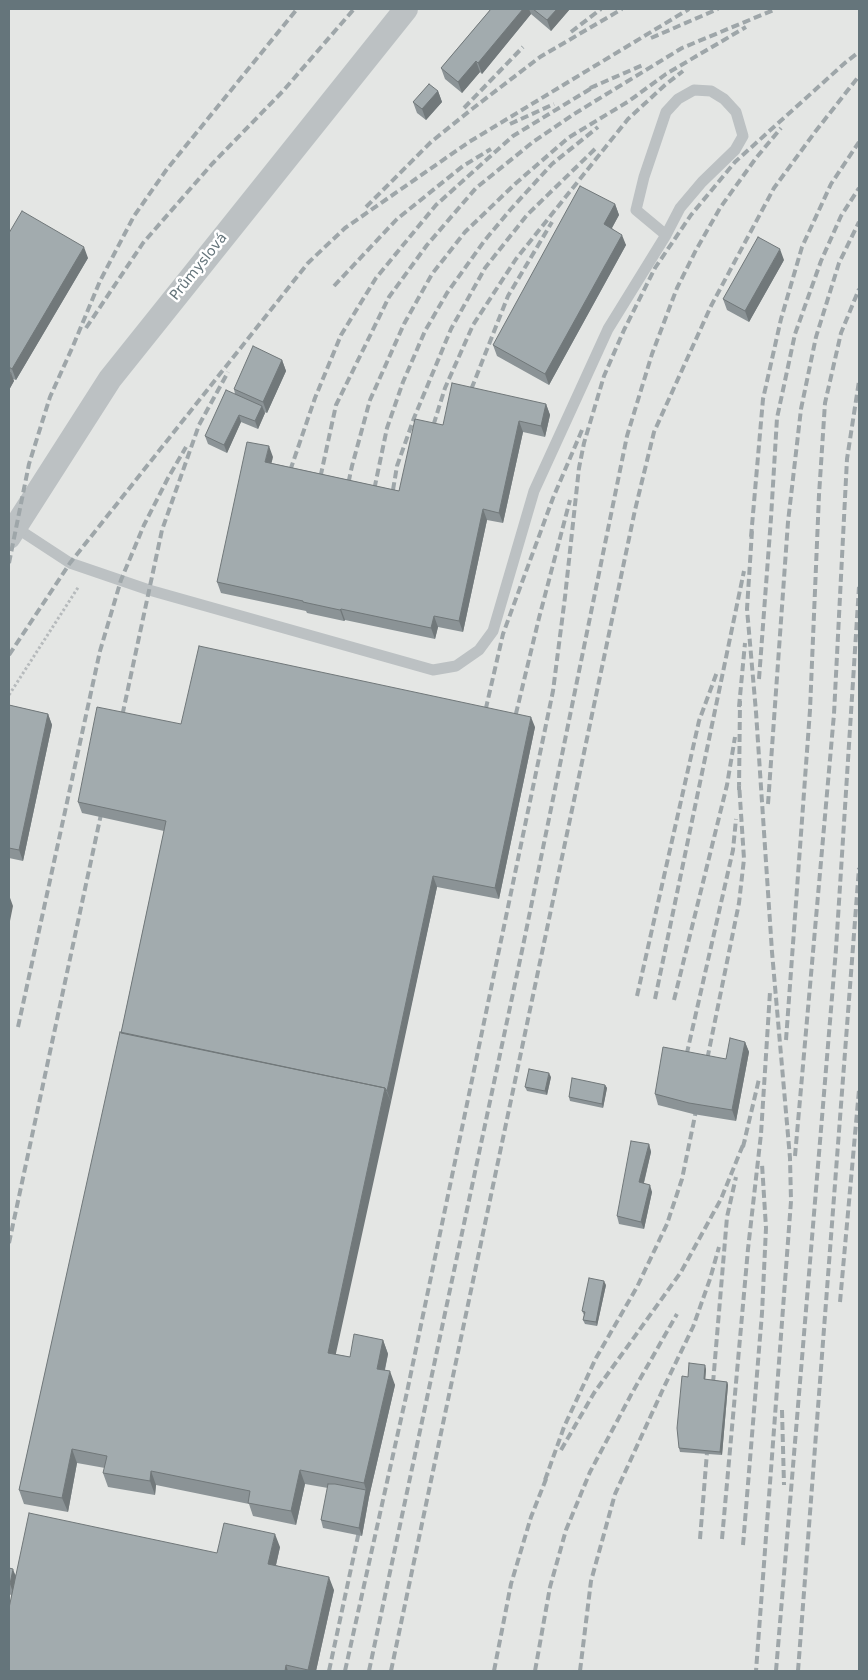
<!DOCTYPE html>
<meta charset="utf-8">
<style>
body{margin:0}
#map{position:relative;width:868px;height:1680px;overflow:hidden;background:#f6f6f4;font-family:"DejaVu Sans",sans-serif}
canvas{display:block}
.frame{position:absolute;inset:0;border:10px solid #65757b;pointer-events:none}
</style>
<div id="map">
<canvas width="868" height="1680"></canvas>
<div class="frame"></div>
</div>
<script>
const ctx = document.querySelector('canvas').getContext('2d');
ctx.lineJoin = 'round';
function fillPath(path, color) {
  ctx.fillStyle = color;
  ctx.fill(path, 'evenodd');
}
function poly(rows) {
  const path = new Path2D();
  for (const r of rows) {
    path.moveTo(r[0], r[1]);
    for (let i = 2; i < r.length; i += 2) path.lineTo(r[i], r[i + 1]);
  }
  return path;
}
function strokePath(path, color, width, dash) {
  ctx.strokeStyle = color;
  ctx.lineWidth = width;
  ctx.lineCap = dash ? 'butt' : 'round';
  ctx.setLineDash(dash || []);
  ctx.stroke(path);
}
function label(font, color, halo, rows, align = 'center') {
  ctx.font = font + ' "DejaVu Sans",sans-serif';
  ctx.lineWidth = 5;
  ctx.setLineDash([]);
  ctx.textBaseline = 'middle';
  ctx.strokeStyle = halo;
  ctx.fillStyle = color;
  for (const [text, x, y, turn = 0] of rows) {
    ctx.save();
    ctx.translate(x, y);
    ctx.rotate((+turn || 0) * Math.PI / 180);
    ctx.textAlign = isNaN(turn) ? turn : align;
    if (halo) ctx.strokeText(text, 0, 0);
    ctx.fillText(text, 0, 0);
    ctx.restore();
  }
}
const built = poly([
 [9,9,859,9,859,1671,9,1671]
]);
const path = poly([
 [9,695,79,586]
]);
const lane = poly([
 [15,527,70,563,149,590,433,670,456,666,479,650,493,631,534,491,608,329,666,235,680,208,702,182,735,150,743,136,736,112,724,99,711,91,694,90,678,99,666,112,644,177,636,210,666,235]
]);
const street = poly([
 [9,537,110,379,406,9]
]);
const rail = poly([
 [571,32,601,9],
 [651,38,718,9],
 [590,88,643,65],
 [464,108,523,47],
 [510,124,554,104],
 [366,207,431,142,472,109,540,57,622,9],
 [334,286,397,219,463,166,491,149],
 [86,328,143,243,212,164,283,91,354,9],
 [467,400,508,296,552,222],
 [430,436,445,388,473,325,516,259,628,119,665,85,683,71],
 [288,482,291,468,315,398,341,335,376,278,436,205,513,136,595,86],
 [318,488,336,405,389,297,427,245,476,188,533,142,574,114,682,48,776,9],
 [346,494,352,466,370,400,404,324,432,274,465,232,515,184,568,138,629,101,666,74,746,27],
 [372,500,387,428,403,382,425,331,447,293,485,240,511,209,552,164,598,127],
 [391,502,397,466,414,418,451,329,485,268,527,215,596,148],
 [752,531,747,609,756,712,772,952,790,1158,791,1201,756,1671],
 [751,537,763,399,781,319,802,247,831,184,859,142],
 [9,563,29,464,50,397,73,346,100,281,134,216,167,169,297,9],
 [9,655,70,563,308,263,345,228,469,142,689,9],
 [759,679,771,518,777,418,795,334,821,261,841,216,859,188],
 [739,707,745,643],
 [483,721,503,634,553,498,582,430],
 [120,726,162,530,199,425,228,372],
 [513,726,539,618,570,500],
 [739,790,740,701],
 [768,804,788,522,801,409,816,337,839,263,859,222],
 [637,996,699,721,717,672],
 [655,999,744,571],
 [674,1000,727,785,735,737],
 [18,1027,100,651,121,580,144,525,168,478,186,447],
 [786,1040,810,710,819,495,825,403,841,333,859,289],
 [684,1066,733,850,736,819],
 [705,1070,739,903,744,859,739,783],
 [743,1147,759,1079],
 [795,1156,834,714,847,459,859,381],
 [9,1243,103,805],
 [840,1302,859,1090],
 [712,1395,727,1217,736,1177],
 [782,1410,784,1485],
 [561,1450,594,1393,681,1272,721,1199,745,1140],
 [545,1480,564,1427,596,1358,637,1287,667,1224,682,1179,698,1101],
 [700,1539,708,1440],
 [722,1539,748,1249,761,1134,770,992],
 [743,1545,762,1313,766,1228,762,1164],
 [329,1671,361,1522],
 [345,1671,407,1392,553,691,565,597,579,468,584,443,604,376,624,330,655,268,691,215,735,162,846,62,859,52],
 [369,1671,523,946,627,436,652,354,677,288,696,250,720,208,756,158,781,128],
 [391,1671,635,510,654,432,711,306,774,188,815,132,859,76],
 [494,1671,511,1584,531,1517,548,1474],
 [535,1671,550,1587,566,1530,590,1472,632,1393,677,1314],
 [580,1671,591,1581,615,1494,664,1387,693,1327,710,1279,719,1247],
 [776,1671,836,949,859,587],
 [798,1671,859,868]
]);
const wall = poly([
 [491,9,570,9,551,31,531,14,482,74,480,72,462,93,445,79,441,68],
 [438,91,442,102,426,120,417,113,413,102],
 [615,204,619,215,612,228,626,245,549,385,497,356,493,345],
 [9,233,88,258,16,380,13,379,14,381,9,390],
 [784,260,749,322,727,310,723,299],
 [282,360,286,371,267,413,264,412,265,413,258,429,241,422,227,453,208,444,205,436,235,394,234,389],
 [546,404,550,415,545,437,523,432,503,523,487,520,463,632,438,627,435,639,345,620,344,621,307,613,306,611,221,593,217,582,273,457,271,463,399,491,443,425],
 [9,705,48,714,52,725,23,861,9,858],
 [181,724,535,727,499,899,437,887,335,1354,350,1357,383,1340,388,1354,385,1370,395,1385,369,1497,362,1536,323,1528,321,1520,328,1488,305,1484,296,1525,253,1516,249,1504,156,1485,155,1495,108,1487,103,1473,105,1468,77,1463,68,1512,24,1504,19,1490,121,1033,164,831,82,813,78,802],
 [745,1042,749,1052,736,1121,693,1114,658,1105,655,1094,726,1059],
 [551,1077,547,1095,527,1091,525,1087],
 [605,1085,607,1088,603,1108,570,1101,569,1097],
 [649,1144,651,1152,644,1183,652,1192,644,1229,619,1224,617,1216],
 [606,1285,597,1326,585,1324,583,1320,584,1315,582,1311],
 [706,1369,705,1379,727,1382,728,1385,722,1455,680,1452,679,1448,688,1377],
 [280,1547,276,1565,334,1590,316,1671,9,1671,11,1595,9,1594,9,1568,16,1575,217,1553]
]);
const shadedWall = poly([
 [523,9,529,9,531,14,482,74,478,63],
 [557,9,570,9,551,31,547,20],
 [476,61,480,72,462,93,458,82],
 [438,91,442,102,426,120,422,109],
 [615,204,619,215,608,235,604,224],
 [622,235,626,245,549,385,545,374],
 [84,247,88,258,16,380,12,369],
 [780,249,784,260,749,322,745,311],
 [282,360,286,371,267,413,263,402],
 [11,373,14,381,9,390,9,378],
 [546,404,550,415,545,437,541,426],
 [262,406,265,413,258,429,255,421],
 [239,415,241,422,227,453,224,445],
 [519,421,523,432,503,523,499,513],
 [269,446,273,457,269,473,265,462],
 [483,509,487,520,463,632,459,621],
 [341,609,345,620,344,621,340,610],
 [434,616,438,627,435,639,431,628],
 [48,714,52,725,23,861,19,850],
 [531,717,535,727,499,899,495,888],
 [433,876,437,887,391,1102,387,1091],
 [9,895,13,906,9,926],
 [745,1042,749,1052,736,1121,732,1110],
 [549,1073,551,1077,547,1095,545,1091],
 [605,1085,607,1088,603,1108,602,1104],
 [385,1088,391,1102,333,1367,328,1353],
 [649,1144,651,1152,642,1190,639,1182],
 [650,1185,652,1192,644,1229,641,1222],
 [604,1281,606,1285,597,1326,596,1322],
 [383,1340,388,1354,382,1382,377,1369],
 [705,1365,706,1369,705,1383,704,1379],
 [390,1371,395,1385,369,1497,362,1536,359,1528,366,1490,364,1483],
 [727,1382,728,1385,722,1455,720,1452],
 [72,1449,77,1463,68,1512,62,1498],
 [300,1470,305,1484,296,1525,291,1511],
 [151,1471,156,1485,155,1495,150,1481],
 [275,1534,280,1547,273,1578,268,1564],
 [13,1569,17,1580,14,1595,10,1584],
 [329,1577,334,1590,316,1671,309,1671,308,1670],
 [286,1665,288,1671,285,1671]
]);
const building = poly([
 [491,9,523,9,478,63,476,61,458,82,441,68,491,9],
 [533,9,557,9,547,20,533,9],
 [429,84,438,91,422,109,413,102,429,84],
 [580,186,615,204,604,224,622,235,545,374,493,345,580,186],
 [22,211,84,247,12,369,9,367,9,233,22,211],
 [758,237,780,249,745,311,723,299,758,237],
 [253,346,282,360,263,402,234,389,253,346],
 [9,372,11,373,9,378,9,372],
 [452,383,546,404,541,426,519,421,499,513,483,509,459,621,434,616,431,628,341,609,340,610,303,602,303,601,217,582,247,442,269,446,265,462,399,491,415,419,443,425,452,383],
 [226,390,262,406,255,421,239,415,224,445,205,436,226,390],
 [199,646,531,717,495,888,433,876,387,1091,385,1088,121,1033,166,821,78,802,97,707,181,724,199,646],
 [9,705,48,714,19,850,9,848,9,705],
 [120,1032,385,1088,328,1353,350,1357,354,1334,383,1340,377,1369,390,1371,364,1483,300,1470,291,1511,248,1503,250,1491,151,1471,150,1481,103,1473,107,1456,72,1449,62,1498,19,1490,120,1032],
 [730,1038,745,1042,732,1110,689,1103,655,1094,663,1047,726,1059,730,1038],
 [529,1069,549,1073,545,1091,525,1087,529,1069],
 [572,1078,605,1085,602,1104,569,1097,572,1078],
 [631,1141,649,1144,639,1182,650,1185,641,1222,617,1216,631,1141],
 [589,1278,604,1281,596,1322,583,1320,585,1312,582,1311,589,1278],
 [689,1363,705,1365,704,1379,727,1382,720,1452,679,1448,677,1428,682,1376,688,1377,689,1363],
 [328,1484,335,1484,366,1490,359,1528,321,1520,328,1484],
 [29,1513,217,1553,224,1523,275,1534,268,1564,329,1577,308,1670,286,1665,285,1671,9,1671,9,1608,29,1513],
 [9,1568,13,1569,10,1584,9,1584,9,1568]
]);
const streetNames = [
 ["Průmyslová",199,267,-51]
];
fillPath(built, '#e4e6e4');
strokePath(path, '#b6babc', 3, [2.5, 2.5]);
strokePath(lane, '#bcc1c3', 11);
strokePath(street, '#bcc1c3', 24);
strokePath(rail, '#9ea6a9', 4, [8, 4]);
fillPath(wall, '#8b9396');
fillPath(shadedWall, '#71787a');
fillPath(building, '#a2abae');
strokePath(building, '#71787a', 1);
label('14px', '#65757b', '#fff', streetNames);
</script>
